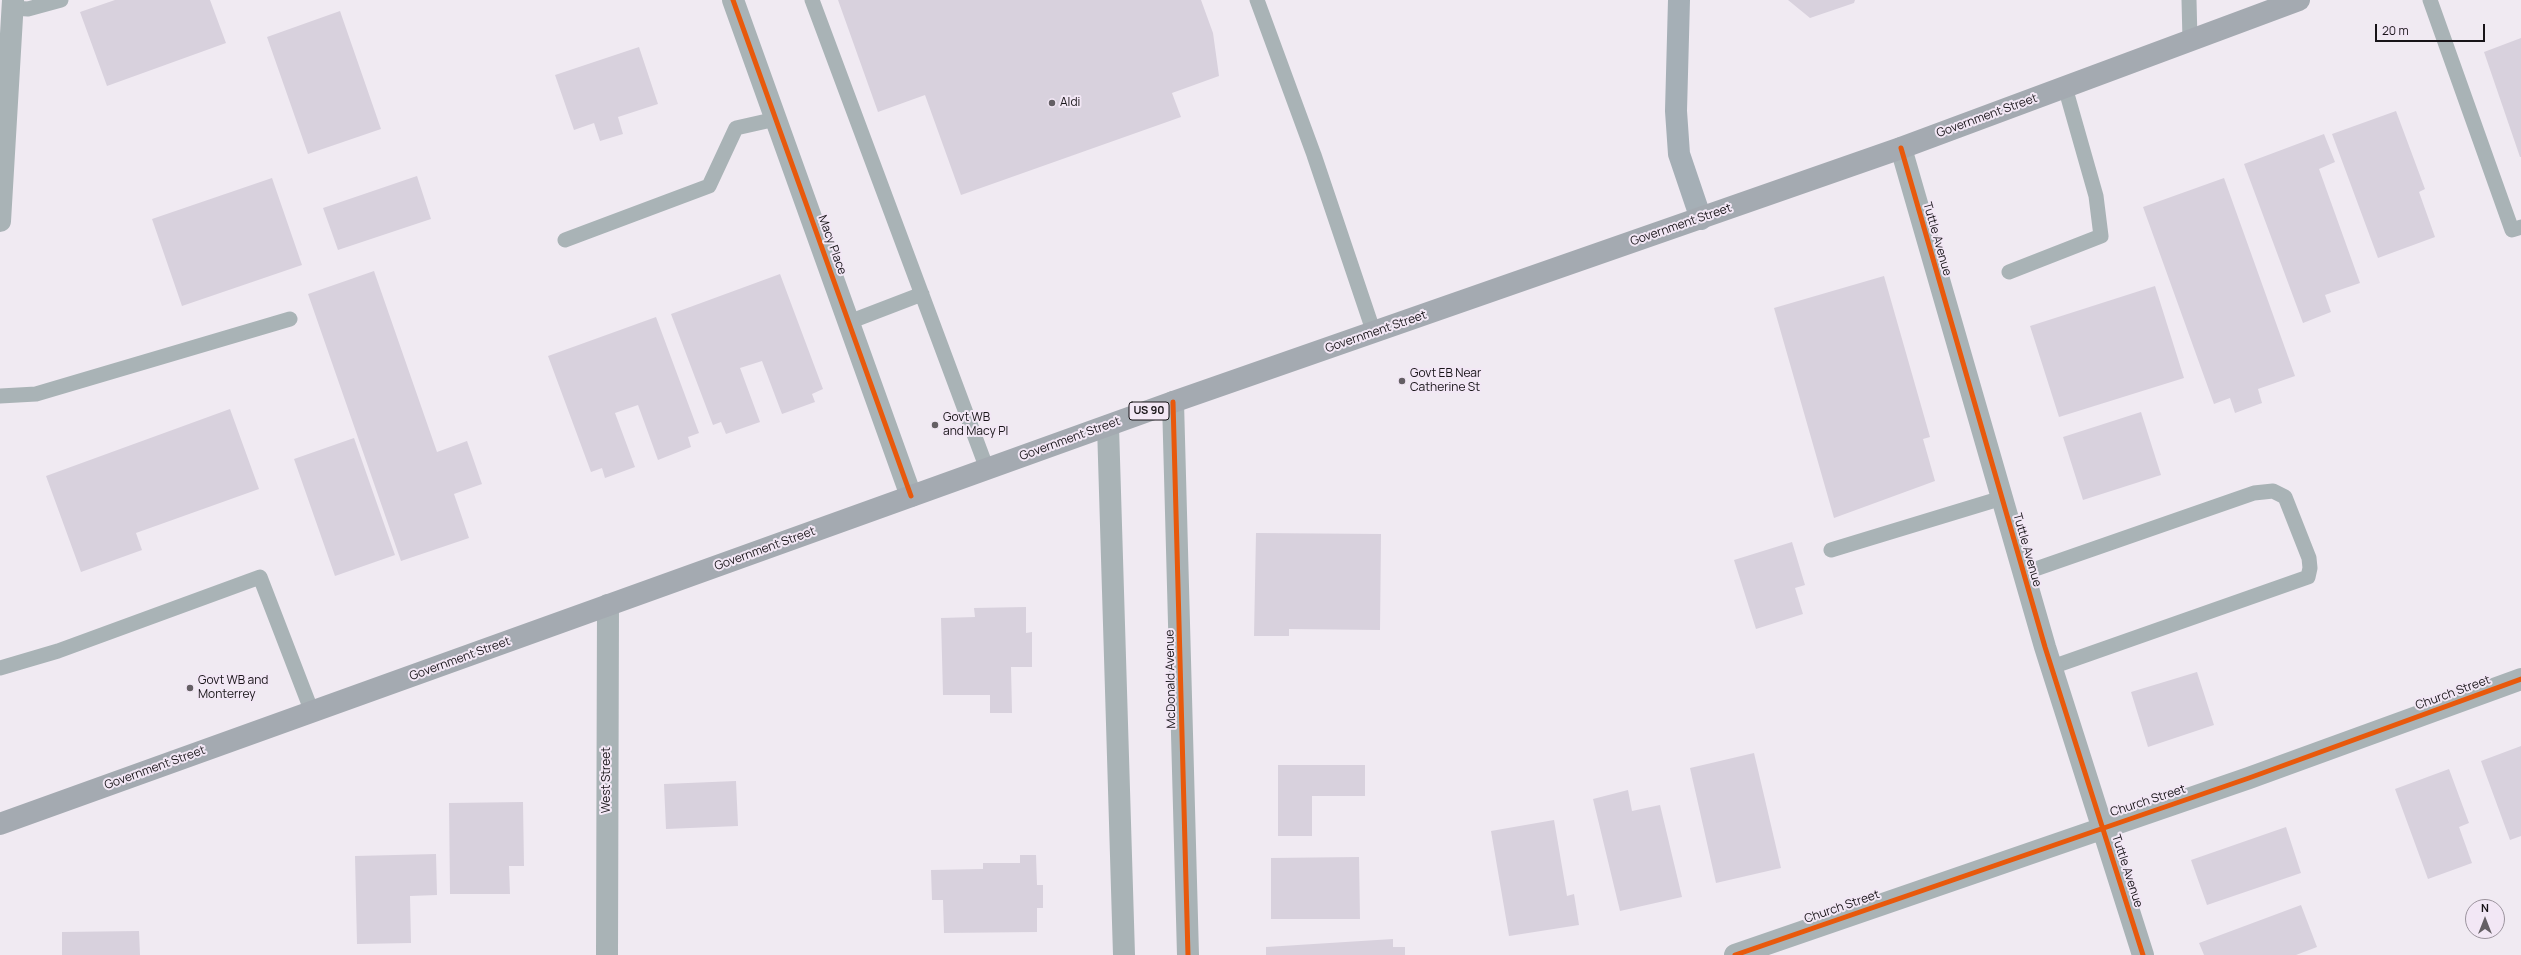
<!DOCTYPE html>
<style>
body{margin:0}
#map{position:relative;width:2521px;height:955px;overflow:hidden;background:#f0eaf2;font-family:Manrope,sans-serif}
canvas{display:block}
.north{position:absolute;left:2465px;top:899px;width:40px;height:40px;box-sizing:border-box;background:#f2e7f5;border:1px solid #9b939d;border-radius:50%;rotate:0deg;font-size:11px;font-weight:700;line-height:16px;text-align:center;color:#181418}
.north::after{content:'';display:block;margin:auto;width:14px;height:18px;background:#645f64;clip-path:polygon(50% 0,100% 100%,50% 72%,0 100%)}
.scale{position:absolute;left:2375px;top:24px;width:110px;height:18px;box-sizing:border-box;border:2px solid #181418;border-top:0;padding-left:5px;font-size:12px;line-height:14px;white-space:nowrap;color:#181418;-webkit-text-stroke:3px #f2e7f5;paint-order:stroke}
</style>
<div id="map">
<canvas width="2521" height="955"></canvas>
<div class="north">N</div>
<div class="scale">20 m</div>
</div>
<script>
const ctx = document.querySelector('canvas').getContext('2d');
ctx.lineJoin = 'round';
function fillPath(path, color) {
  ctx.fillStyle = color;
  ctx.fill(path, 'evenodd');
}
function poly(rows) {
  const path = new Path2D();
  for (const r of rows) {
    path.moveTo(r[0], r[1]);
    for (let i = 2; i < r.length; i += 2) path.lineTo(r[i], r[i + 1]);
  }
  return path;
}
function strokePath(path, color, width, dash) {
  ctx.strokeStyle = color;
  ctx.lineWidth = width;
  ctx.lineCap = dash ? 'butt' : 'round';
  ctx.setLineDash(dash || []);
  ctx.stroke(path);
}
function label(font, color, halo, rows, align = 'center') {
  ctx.font = font + ' Manrope,sans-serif';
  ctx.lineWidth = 4;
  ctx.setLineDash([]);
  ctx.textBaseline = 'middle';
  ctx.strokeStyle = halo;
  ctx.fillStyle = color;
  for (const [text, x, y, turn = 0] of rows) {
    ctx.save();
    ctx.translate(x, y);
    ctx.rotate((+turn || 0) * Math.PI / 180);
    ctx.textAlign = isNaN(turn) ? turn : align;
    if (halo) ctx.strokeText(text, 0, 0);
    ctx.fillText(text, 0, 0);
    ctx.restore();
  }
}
const building = poly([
 [115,0,210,0,226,43,107,86,80,12],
 [838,0,1201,0,1213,33,1219,76,1172,93,1181,117,961,195,925,95,878,112],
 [1788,0,1855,0,1854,3,1810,18],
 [340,11,381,129,308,154,267,37],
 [2521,38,2521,157,2520,157,2484,52],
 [639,47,658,104,618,117,623,134,600,141,594,123,574,130,555,75],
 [2396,111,2425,189,2419,192,2435,237,2378,258,2332,134],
 [2324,134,2335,162,2319,169,2360,283,2325,295,2331,312,2303,323,2244,164],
 [417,176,431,219,338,250,323,208],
 [272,178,302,265,182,306,152,219],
 [2224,178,2295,376,2258,389,2262,403,2235,413,2230,398,2214,404,2143,207],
 [374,271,437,452,467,441,482,484,454,494,469,538,401,561,308,294],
 [780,274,823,389,812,394,815,402,782,414,762,361,740,368,760,422,726,434,721,422,713,425,671,314],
 [1884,276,1930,437,1923,439,1935,481,1834,518,1774,308],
 [2155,286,2184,378,2059,417,2030,326],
 [656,317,699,433,688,437,691,447,658,460,638,405,615,413,635,467,605,478,602,468,591,472,548,356],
 [230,409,259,489,136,533,142,550,81,572,46,476],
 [2141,412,2161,475,2083,500,2063,437],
 [354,438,395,555,335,576,294,459],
 [1256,533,1381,534,1380,630,1289,629,1289,636,1254,636],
 [1792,542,1805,585,1795,588,1803,614,1756,629,1734,560],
 [1026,607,1026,633,1032,632,1032,667,1011,667,1012,713,990,713,990,695,943,695,941,618,975,617,974,608],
 [2197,672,2214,725,2148,747,2131,692],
 [2521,746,2521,836,2510,840,2481,761],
 [1754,753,1781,868,1716,883,1690,768],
 [1278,765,1365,765,1365,796,1312,796,1312,836,1278,836],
 [2449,769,2469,823,2459,827,2472,863,2428,879,2395,789],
 [736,781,738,826,666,829,664,784],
 [1628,790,1632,811,1660,805,1682,897,1620,911,1593,799],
 [523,802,524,866,509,866,510,894,450,894,449,803],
 [1554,820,1567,896,1574,894,1579,925,1509,936,1491,831],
 [2286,827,2301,873,2207,905,2191,860],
 [436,854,437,895,410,896,411,943,357,944,355,856],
 [1020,855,1036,855,1037,885,1043,885,1043,908,1037,908,1037,932,944,933,943,900,932,900,931,870,983,869,983,863,1020,863],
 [1359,857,1360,919,1271,919,1271,858],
 [2301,905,2317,947,2296,955,2204,955,2199,943],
 [139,931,140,955,62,955,62,932],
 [1393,939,1393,947,1405,947,1405,955,1266,955,1266,947]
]);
const lane = poly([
 [812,0,987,469],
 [1257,0,1314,155,1374,333],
 [2189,0,2190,40],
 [2430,0,2512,230,2521,227],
 [13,8,28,9,61,0],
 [565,240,709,186,736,128,776,119],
 [2009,272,2101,236,2096,196,2065,87],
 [849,322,922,294],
 [0,396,36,394,290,319],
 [1831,550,2002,498],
 [2024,573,2254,493,2273,491,2285,497,2309,558,2310,568,2308,577,2052,667],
 [0,668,58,651,260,577,312,712]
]);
const street = poly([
 [733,0,911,496],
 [1901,148,2045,647,2143,955],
 [0,221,13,0],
 [1173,402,1188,955],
 [1108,426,1124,955],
 [607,955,608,605],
 [1735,955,2249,778,2521,679]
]);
const secondary = poly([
 [1679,0,1676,111,1679,154,1701,219]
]);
const primary = poly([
 [0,824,1173,402,1901,148,2299,0]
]);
const cycleway = poly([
 [733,0,911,496],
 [1901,148,2045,647,2143,955],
 [1173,402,1188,955],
 [1735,955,2249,778,2521,679]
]);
const markers = [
 [1052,103,4,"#645f64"],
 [1402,381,4,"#645f64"],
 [935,425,4,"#645f64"],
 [190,688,4,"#645f64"]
];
const shields = [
 [1149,411,40]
];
const shieldNames = [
 ["US 90",1149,411]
];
const poiNames = [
 ["Aldi",1060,103],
 ["Govt EB Near",1410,374],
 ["Catherine St",1410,388],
 ["Govt WB",943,418],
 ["and Macy Pl",943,432],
 ["Govt WB and",198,681],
 ["Monterrey",198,695]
];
const streetNames = [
 ["Government Street",1987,116,-20],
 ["Government Street",1681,225,-19],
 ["Tuttle Avenue",1937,239,74],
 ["Macy Place",832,245,70],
 ["Government Street",1376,332,-19],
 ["Government Street",1070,439,-20],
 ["Government Street",765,549,-20],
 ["Tuttle Avenue",2027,550,74],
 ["Government Street",460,659,-20],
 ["McDonald Avenue",1171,679,-91],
 ["Church Street",2453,693,-20],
 ["Government Street",155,768,-20],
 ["West Street",607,780,-90],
 ["Church Street",2148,801,-18],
 ["Tuttle Avenue",2127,871,72],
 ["Church Street",1842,907,-19]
];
fillPath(building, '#d8d1dd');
strokePath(lane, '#a9b3b6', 15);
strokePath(street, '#a9b3b6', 22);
strokePath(secondary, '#a5afb6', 22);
strokePath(primary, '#a4aab1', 22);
strokePath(cycleway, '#e8590c', 5);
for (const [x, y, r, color] of markers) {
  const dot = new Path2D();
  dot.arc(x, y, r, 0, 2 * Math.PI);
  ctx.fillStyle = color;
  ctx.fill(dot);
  strokePath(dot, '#f2e7f5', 1.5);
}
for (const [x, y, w] of shields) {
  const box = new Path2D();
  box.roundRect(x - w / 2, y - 9, w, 18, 3);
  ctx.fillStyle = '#f2e7f5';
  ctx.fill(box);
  strokePath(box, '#181418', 1);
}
label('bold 11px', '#181418', null, shieldNames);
label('12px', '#181418', '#f2e7f5', poiNames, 'left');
label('12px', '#181418', '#f2e7f5', streetNames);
</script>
